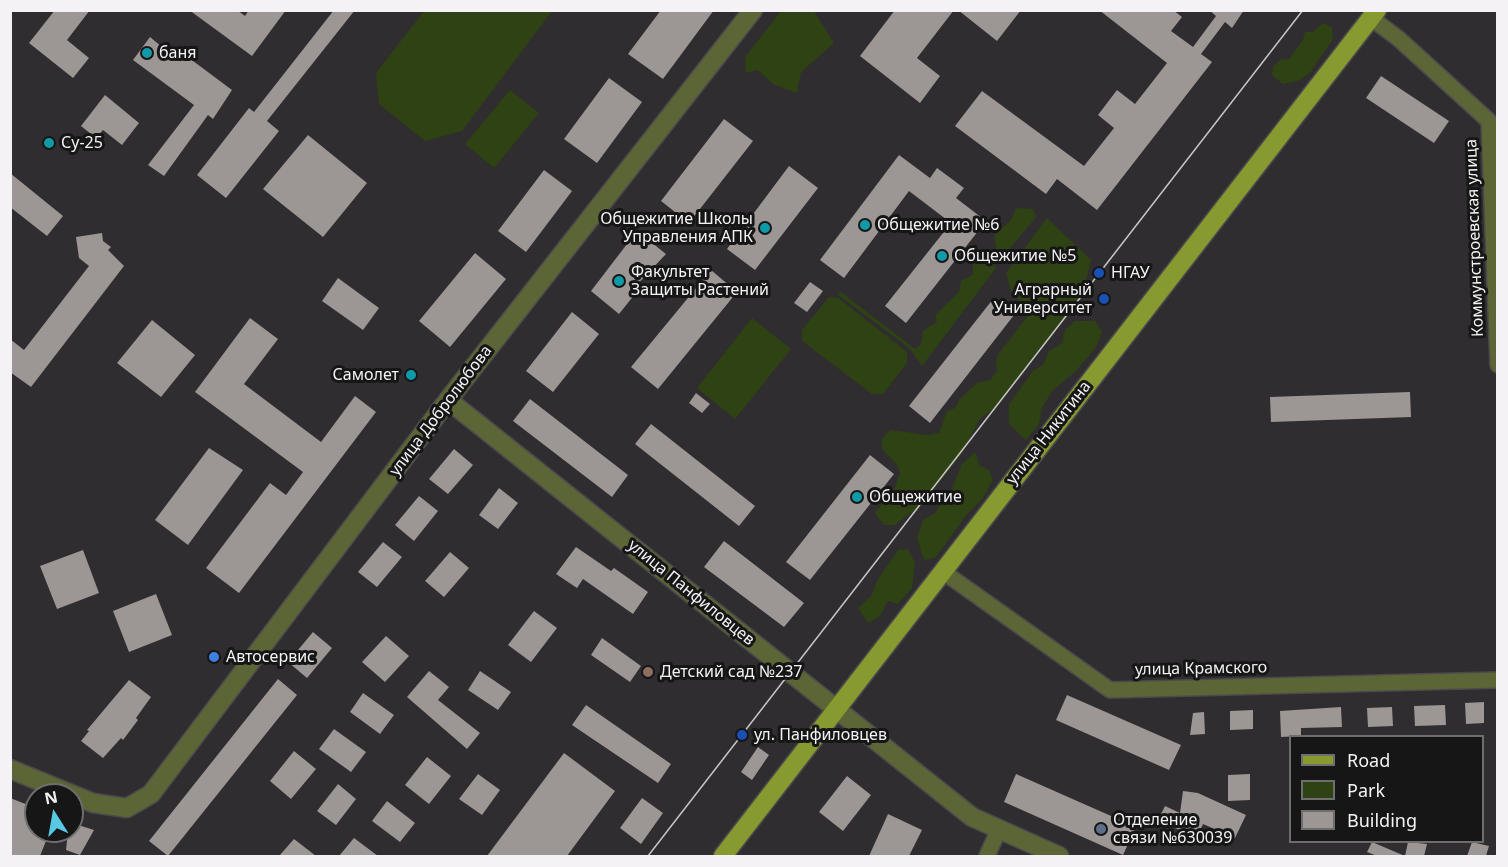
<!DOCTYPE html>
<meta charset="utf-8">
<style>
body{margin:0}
#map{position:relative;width:1508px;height:867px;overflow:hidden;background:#302d30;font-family:"Noto Sans",sans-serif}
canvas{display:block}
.frame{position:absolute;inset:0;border:12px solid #f4f2f4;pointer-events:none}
.legend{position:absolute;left:1289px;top:735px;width:195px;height:108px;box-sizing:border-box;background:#171617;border:2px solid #6f6e6f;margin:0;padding:8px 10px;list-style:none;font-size:18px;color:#f4f2f4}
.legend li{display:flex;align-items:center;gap:12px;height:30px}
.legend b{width:30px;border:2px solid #6f6e6f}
.north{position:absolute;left:24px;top:783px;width:60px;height:60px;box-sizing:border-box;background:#171617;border:2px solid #6f6e6f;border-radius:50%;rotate:349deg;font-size:16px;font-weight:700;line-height:24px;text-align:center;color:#f4f2f4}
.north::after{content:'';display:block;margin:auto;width:21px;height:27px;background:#58c9e3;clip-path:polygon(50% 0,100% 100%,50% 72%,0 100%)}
</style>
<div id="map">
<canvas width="1508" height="867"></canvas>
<div class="frame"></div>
<ul class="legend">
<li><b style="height:8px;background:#869a30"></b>Road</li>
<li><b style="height:16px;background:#2e4213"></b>Park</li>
<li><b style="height:16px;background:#9c9694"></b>Building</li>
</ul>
<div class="north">N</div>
</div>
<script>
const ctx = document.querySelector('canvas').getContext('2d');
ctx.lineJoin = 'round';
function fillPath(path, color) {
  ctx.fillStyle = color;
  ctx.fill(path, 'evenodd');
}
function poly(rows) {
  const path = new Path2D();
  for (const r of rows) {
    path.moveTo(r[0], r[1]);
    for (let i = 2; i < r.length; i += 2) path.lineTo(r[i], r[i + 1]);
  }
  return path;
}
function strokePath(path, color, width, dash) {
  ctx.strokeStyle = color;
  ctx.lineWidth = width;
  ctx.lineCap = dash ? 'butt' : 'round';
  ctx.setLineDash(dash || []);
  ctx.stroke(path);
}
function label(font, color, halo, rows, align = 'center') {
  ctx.font = font + ' "Noto Sans",sans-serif';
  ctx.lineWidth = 6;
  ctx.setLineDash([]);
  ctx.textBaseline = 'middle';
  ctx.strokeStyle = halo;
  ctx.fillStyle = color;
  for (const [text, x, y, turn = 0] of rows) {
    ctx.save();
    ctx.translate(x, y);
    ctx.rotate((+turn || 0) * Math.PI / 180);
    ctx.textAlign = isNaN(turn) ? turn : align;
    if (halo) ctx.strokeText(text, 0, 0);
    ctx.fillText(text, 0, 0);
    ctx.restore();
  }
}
const green = poly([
 [782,10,814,11,834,43,801,72,797,93,773,84,758,70,746,73,745,57],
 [424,11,552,11,462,131,425,141,379,104,376,73],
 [1323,23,1332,28,1333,39,1310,73,1298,81,1283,84,1272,75,1273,67,1280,60,1289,59,1303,40,1305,32,1313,32],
 [510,90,539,113,494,168,465,144],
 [1016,208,1033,209,1036,217,1003,257,996,249,994,236,1011,220],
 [1047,218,1091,260,1082,295,997,406,980,419,961,455,920,506,895,525,884,525,875,513,895,488,900,473,897,465,882,449,882,439,890,430,928,435,939,433,947,411,955,408,960,399,977,383,990,380,997,371,996,360,999,353,1030,313,1011,291,1006,273],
 [980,257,990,258,996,268,922,366,909,348,837,294,841,292,915,349,921,344,923,331,937,322,935,315,959,292,961,281,973,275,973,264],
 [829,297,838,298,907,352,907,363,883,394,872,394,802,341,802,330],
 [752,318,791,349,735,419,697,388],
 [1075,321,1095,321,1102,332,1096,347,1076,371,1052,391,1042,408,1039,424,1026,440,1009,424,1009,404,1033,371,1044,364,1048,352,1062,343,1065,330],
 [975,452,980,466,989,470,993,480,983,498,968,513,935,558,924,560,917,538,923,520,934,514,941,504,952,501,950,493,962,464],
 [908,549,915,562,912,588,898,604,888,601,880,616,868,623,858,608,871,596,878,579,898,550]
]);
const building = poly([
 [55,10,90,10,67,40,89,58,73,78,29,43],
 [189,10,237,10,245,16,249,10,286,10,252,56],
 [334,10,355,10,267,121,279,131,226,198,197,175,249,108,254,112],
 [661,10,714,10,663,79,628,54],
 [895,10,954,10,917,58,940,76,920,103,860,56],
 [958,10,1021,10,997,41],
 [1099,10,1173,10,1182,17,1171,31,1193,47,1216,16,1209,10,1244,10,1232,28,1225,22,1201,54,1212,62,1097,210,1057,179,1046,194,955,126,982,91,1084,166,1114,128,1098,115,1117,90,1135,104,1167,63],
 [150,37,168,52,173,46,232,90,213,119,208,115,164,176,148,165,194,105,133,60],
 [1381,76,1449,121,1434,143,1366,98],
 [609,78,642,102,597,163,564,139],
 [105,95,139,123,122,145,103,130,96,138,81,126],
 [724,119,753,141,689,223,661,201],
 [308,135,367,183,323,237,263,189],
 [899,155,930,178,937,168,964,188,956,198,986,221,906,323,885,306,951,223,909,191,844,278,820,260],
 [789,166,818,188,755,270,727,249],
 [544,170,572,191,526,252,498,231],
 [10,173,63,216,47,236,10,207],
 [637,231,666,254,631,291,635,294,619,314,591,291],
 [102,233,103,241,111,247,108,250,124,266,31,387,10,372,10,339,24,350,89,266,79,258,76,237],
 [475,253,506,279,450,347,419,321],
 [711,270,737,292,658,389,631,367],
 [338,278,379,308,363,330,322,301],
 [810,282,823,291,807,312,794,303],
 [993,299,1014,315,930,423,909,406],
 [572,312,599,334,553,392,526,371],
 [250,318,278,339,244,384,321,442,355,396,376,412,239,593,206,568,270,483,286,495,303,472,195,392],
 [152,320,195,355,161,397,117,363],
 [1410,392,1411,417,1271,422,1270,397],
 [696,393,710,404,702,413,689,403],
 [530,399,628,475,612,497,513,421],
 [651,424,755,506,739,526,635,444],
 [209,448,243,470,188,545,155,520],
 [454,449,473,465,448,494,429,479],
 [870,455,894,474,810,580,786,562],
 [499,488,518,503,498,529,479,515],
 [419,496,438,511,414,541,395,525],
 [724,541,804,603,784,627,704,567],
 [383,542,402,557,377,587,358,572],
 [576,547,611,571,614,568,648,592,633,614,583,579,577,588,556,574],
 [83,550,99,593,57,609,40,566],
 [450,552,469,568,444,597,425,581],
 [156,594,172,635,129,652,113,611],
 [534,611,557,628,531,662,508,645],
 [313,632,332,648,307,678,288,662],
 [386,636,409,656,385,682,362,662],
 [602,638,641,666,630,682,591,655],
 [429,671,449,687,438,700,480,733,467,749,407,697],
 [480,671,511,692,498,710,468,690],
 [278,679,297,695,168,856,149,841],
 [129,680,151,697,136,718,138,720,123,740,121,738,103,758,81,741,89,731,87,730],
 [363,693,394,715,380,734,350,712],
 [1067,695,1181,745,1169,770,1056,720],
 [1484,702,1484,723,1466,724,1465,703],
 [586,705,671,764,658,783,572,725],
 [1445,705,1446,725,1415,726,1414,706],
 [1341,707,1342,727,1301,728,1301,736,1281,737,1280,711],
 [1392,707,1393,726,1368,727,1367,708],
 [1253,710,1253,729,1230,730,1230,711],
 [1204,712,1205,734,1190,735,1193,713],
 [334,729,366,752,351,772,319,749],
 [758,747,769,755,752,780,741,772],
 [294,751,316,769,291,799,270,781],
 [564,753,615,791,567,856,487,856],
 [427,757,451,776,429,804,405,785],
 [478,774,500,790,482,815,459,799],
 [1016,774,1136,827,1123,855,1004,802],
 [1250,774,1250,800,1228,801,1228,775],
 [847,776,871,795,843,831,819,812],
 [338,784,356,799,336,825,317,811],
 [1183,791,1198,793,1246,815,1235,838,1203,824,1197,838,1158,820,1165,806,1180,813],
 [10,798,36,808,36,831,50,831,40,856,10,856],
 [642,798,663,813,641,844,620,828],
 [387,801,415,823,400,842,372,821],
 [888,814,922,830,909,856,869,856],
 [72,823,94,830,80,855,66,850,68,831,72,831],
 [354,838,378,856,339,856],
 [294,839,316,856,279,856],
 [1372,842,1405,856,1408,842,1427,844,1424,856,1377,856,1367,852],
 [1472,842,1489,846,1486,856,1467,856]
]);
const minor = poly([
 [1371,18,1399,39,1489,121,1498,365],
 [942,571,1110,690,1498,680],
 [987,856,999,829]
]);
const tertiary = poly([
 [448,400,972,817,1059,856],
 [10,769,93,803,127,808,151,794,448,400,753,10]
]);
const primary = poly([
 [723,856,1377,10]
]);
const tram = poly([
 [648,856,1303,10]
]);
const markers = [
 [147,53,6,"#0f9aa8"],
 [49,143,6,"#0f9aa8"],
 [865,225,6,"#0f9aa8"],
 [765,228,6,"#0f9aa8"],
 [942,256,6,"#0f9aa8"],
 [1099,273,6,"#1a4fb4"],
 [619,281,6,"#0f9aa8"],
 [1104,299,6,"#1a4fb4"],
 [411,375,6,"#0f9aa8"],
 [857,497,6,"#0f9aa8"],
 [214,657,6,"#3f7fe0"],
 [648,672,6,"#8d6e63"],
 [742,735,6,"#1a4fb4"],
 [1101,829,6,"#5c6f8a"]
];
const poiNames = [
 ["баня",159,53],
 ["Су-25",61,143],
 ["Общежитие Школы",753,219,"right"],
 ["Управления АПК",753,237,"right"],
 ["Общежитие №6",877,225],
 ["Общежитие №5",954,256],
 ["Факультет",631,272],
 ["Защиты Растений",631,290],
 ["НГАУ",1111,273],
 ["Аграрный",1092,290,"right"],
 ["Университет",1092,308,"right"],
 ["Самолет",399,375,"right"],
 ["Общежитие",869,497],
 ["Автосервис",226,657],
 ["Детский сад №237",660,672],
 ["ул. Панфиловцев",754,735],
 ["Отделение",1113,820],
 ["связи №630039",1113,838]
];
const streetNames = [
 ["Коммунстроевская улица",1475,238,-92],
 ["улица Добролюбова",441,411,-53],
 ["улица Никитина",1049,433,-52],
 ["улица Панфиловцев",691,593,39],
 ["улица Крамского",1201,669,-1]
];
fillPath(green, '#2e4213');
fillPath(building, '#9c9694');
strokePath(minor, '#4b494b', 18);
strokePath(tertiary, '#4b494b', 21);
strokePath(primary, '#4b494b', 21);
strokePath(minor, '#5b6536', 15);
strokePath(tertiary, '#5b6536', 18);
strokePath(primary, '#869a30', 18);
strokePath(tram, '#c7c5c7', 1.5);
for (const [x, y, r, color] of markers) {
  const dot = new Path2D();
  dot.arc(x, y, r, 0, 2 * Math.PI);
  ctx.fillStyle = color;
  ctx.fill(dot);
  strokePath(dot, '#171617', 2);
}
label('16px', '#f4f2f4', '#171617', poiNames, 'left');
label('16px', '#f4f2f4', '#171617', streetNames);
</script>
